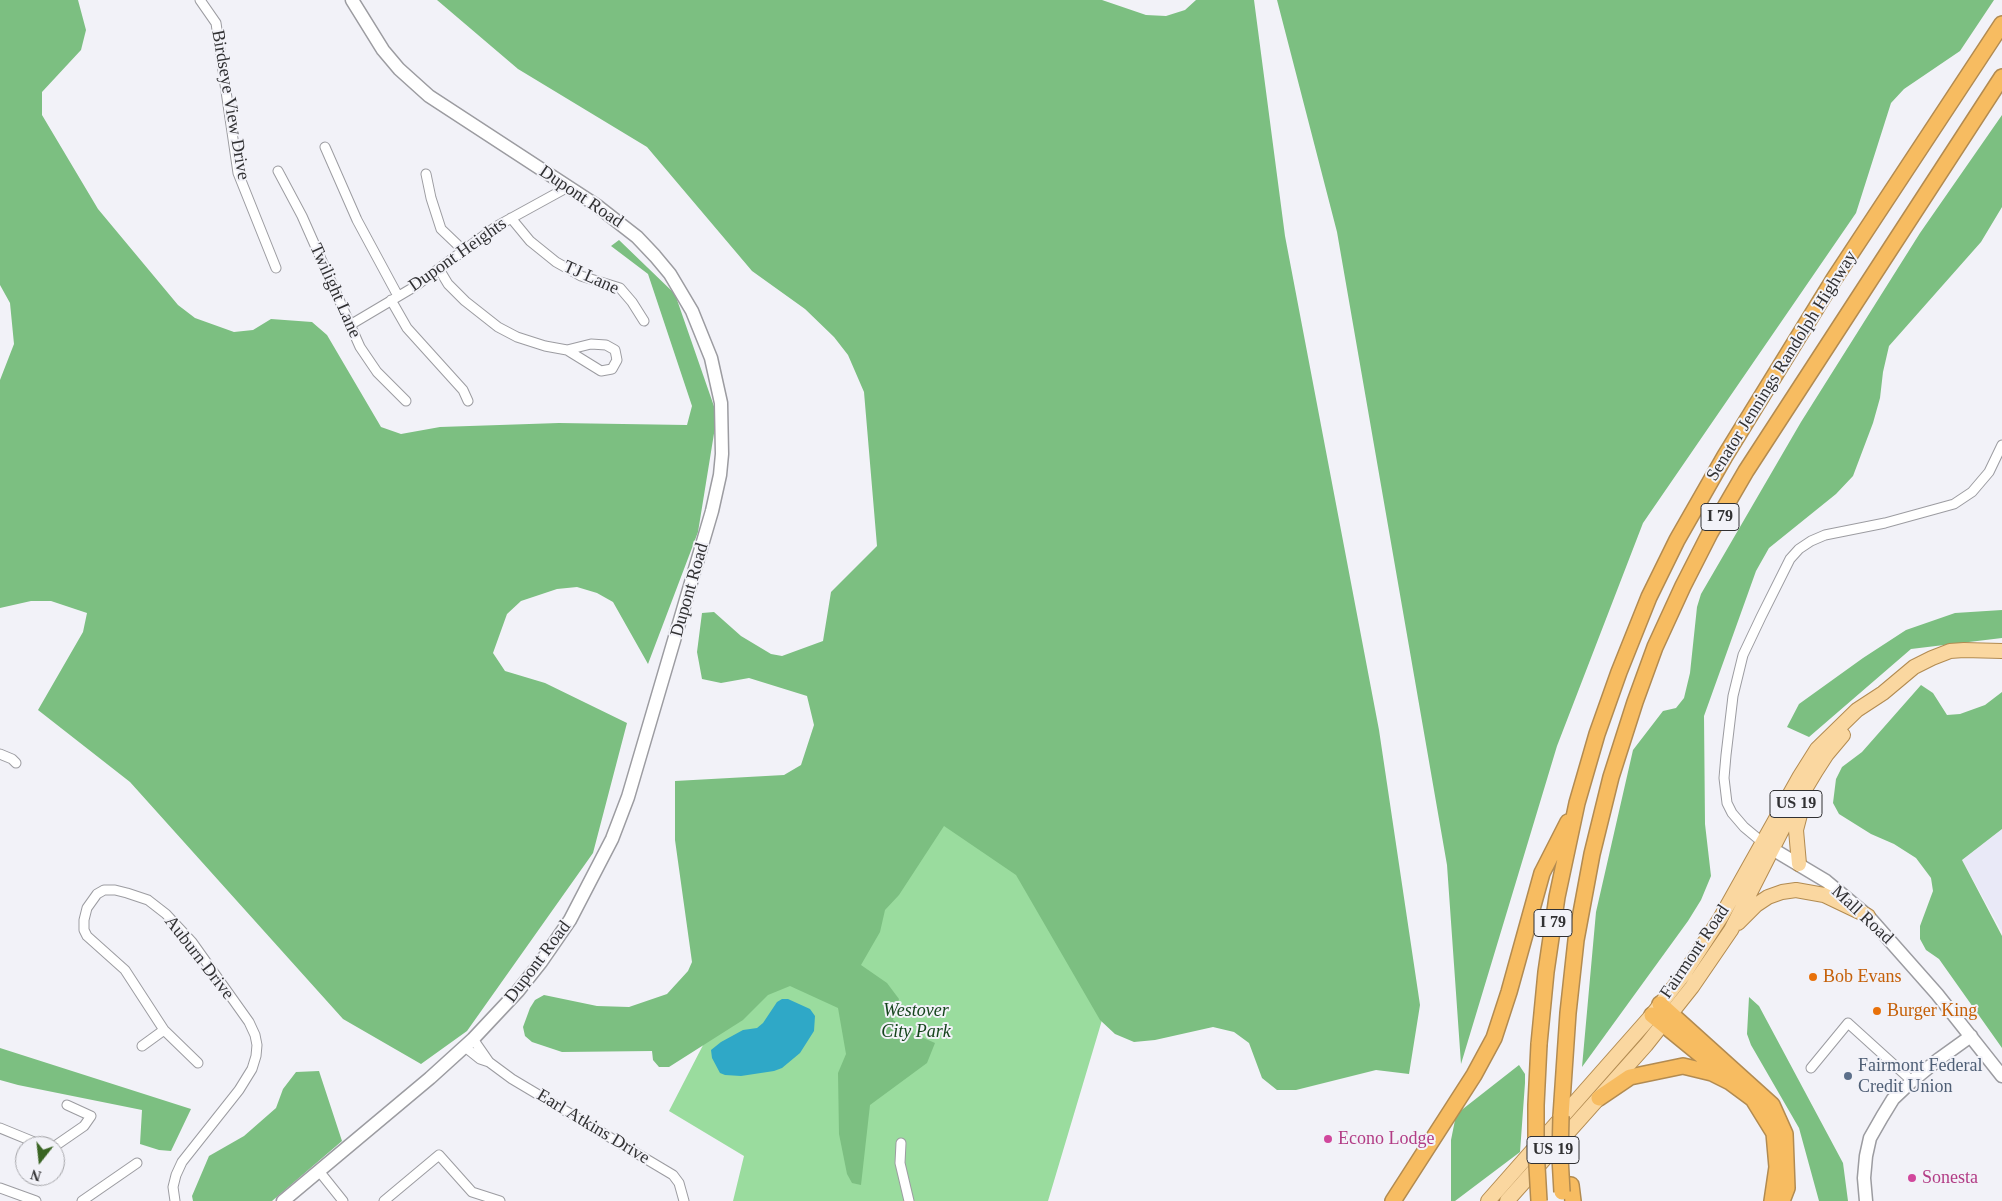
<!DOCTYPE html>
<style>
body{margin:0}
#map{position:relative;width:2002px;height:1201px;overflow:hidden;background:#f2f2f8;font-family:"Times New Roman",serif}
canvas{display:block}
.north{position:absolute;left:15px;top:1136px;width:50px;height:50px;box-sizing:border-box;background:#f2f2f8;border:1px solid #a5a5a9;border-radius:50%;rotate:196deg;font-size:14px;font-weight:700;line-height:20px;text-align:center;color:#313133}
.north::after{content:'';display:block;margin:auto;width:18px;height:22px;background:#3a6523;clip-path:polygon(50% 0,100% 100%,50% 72%,0 100%)}
</style>
<div id="map">
<canvas width="2002" height="1201"></canvas>
<div class="north">N</div>
</div>
<script>
const ctx = document.querySelector('canvas').getContext('2d');
ctx.lineJoin = 'round';
function fillPath(path, color) {
  ctx.fillStyle = color;
  ctx.fill(path, 'evenodd');
}
function poly(rows) {
  const path = new Path2D();
  for (const r of rows) {
    path.moveTo(r[0], r[1]);
    for (let i = 2; i < r.length; i += 2) path.lineTo(r[i], r[i + 1]);
  }
  return path;
}
function strokePath(path, color, width, dash) {
  ctx.strokeStyle = color;
  ctx.lineWidth = width;
  ctx.lineCap = dash ? 'butt' : 'round';
  ctx.setLineDash(dash || []);
  ctx.stroke(path);
}
function label(font, color, halo, rows, align = 'center') {
  ctx.font = font + ' "Times New Roman",serif';
  ctx.lineWidth = 4;
  ctx.setLineDash([]);
  ctx.textBaseline = 'middle';
  ctx.strokeStyle = halo;
  ctx.fillStyle = color;
  for (const [text, x, y, turn = 0] of rows) {
    ctx.save();
    ctx.translate(x, y);
    ctx.rotate((+turn || 0) * Math.PI / 180);
    ctx.textAlign = isNaN(turn) ? turn : align;
    if (halo) ctx.strokeText(text, 0, 0);
    ctx.fillText(text, 0, 0);
    ctx.restore();
  }
}
const built = poly([
 [2002,829,2002,932,1962,860]
]);
const green = poly([
 [1194,712,1048,1201,733,1201,744,1156,669,1111,858,745]
]);
const forest = poly([
 [0,0,78,0,86,30,81,50,42,92,42,115,98,209,178,305,195,318,234,332,253,330,271,319,312,322,327,335,381,427,401,434,440,427,559,423,687,425,692,406,648,274,611,246,619,240,675,294,717,415,698,532,648,664,613,602,597,593,577,587,557,589,521,601,507,614,493,653,505,671,545,683,627,723,593,853,467,1031,421,1064,343,1019,130,782,38,710,83,632,87,613,51,601,31,601,0,608,0,380,14,344,10,303,0,285],
 [437,0,1102,0,1146,15,1166,16,1185,10,1196,0,1254,0,1285,236,1379,730,1420,1005,1409,1074,1376,1070,1296,1090,1277,1090,1262,1078,1249,1043,1234,1032,1213,1027,1155,1040,1134,1042,1115,1034,1100,1020,1016,875,944,826,899,895,885,910,880,932,861,965,887,983,899,999,893,1020,910,1032,935,1043,927,1063,870,1105,861,1185,852,1183,847,1174,839,1134,838,1073,846,1054,838,1008,790,986,768,995,743,1020,669,1067,659,1067,653,1060,652,1051,562,1052,532,1042,525,1036,523,1027,530,1008,535,1000,544,995,597,1006,629,1007,667,994,688,971,692,962,675,840,675,781,784,775,801,765,814,725,807,696,749,678,721,683,702,679,697,652,702,613,714,612,741,636,771,654,782,656,823,641,831,592,877,546,864,392,848,355,834,337,805,309,752,271,647,147,518,69],
 [1277,0,1994,0,1960,51,1904,89,1891,103,1856,213,1643,523,1557,746,1461,1064,1447,865,1337,232],
 [2002,115,2002,207,1981,242,1889,346,1883,372,1880,398,1873,423,1853,476,1836,494,1769,548,1756,571,1704,716,1705,824,1711,876,1701,900,1688,921,1582,1067,1596,912,1633,750,1663,711,1676,708,1684,698,1690,673,1697,607,1701,594,1801,422,1920,233],
 [2002,610,2002,638,1911,649,1809,737,1787,727,1799,704,1863,658,1906,630,1955,613],
 [1921,685,1933,693,1947,715,1960,714,1985,705,2002,692,2002,829,1962,860,2002,936,2002,1048,1939,959,1926,950,1920,939,1920,926,1933,891,1931,878,1916,858,1894,844,1871,834,1839,814,1833,803,1836,779,1842,767,1862,752],
 [1749,997,1759,1006,1843,1163,1848,1201,1819,1201,1799,1128,1751,1045,1747,1034],
 [0,1048,191,1109,171,1151,159,1150,140,1144,142,1110,18,1085,0,1080],
 [1519,1065,1525,1074,1525,1083,1520,1152,1455,1201,1451,1201,1451,1140,1455,1120,1459,1112],
 [319,1071,342,1141,272,1201,193,1201,192,1196,209,1156,244,1136,276,1108,283,1089,296,1072]
]);
const water = poly([
 [782,999,788,999,810,1009,815,1016,814,1031,800,1053,782,1068,774,1071,741,1076,725,1075,720,1073,712,1058,711,1050,721,1042,743,1030,757,1028,763,1023,777,1002]
]);
const street = poly([
 [200,0,216,23,238,173,276,268],
 [325,147,357,220,398,296],
 [278,171,302,216,360,347,377,372,406,401],
 [426,174,431,198,441,229,464,251],
 [511,218,530,241,556,262,581,276,620,288,632,302,644,321],
 [439,269,448,284,465,301,498,327,517,337,545,346,567,350,601,371,612,369,617,360,615,350,606,345,591,344,567,350],
 [391,300,407,328,463,390,468,401],
 [350,325,414,287,497,226,568,187],
 [0,754,12,759,16,763],
 [1762,842,1744,827,1732,813,1727,803,1724,778,1726,755,1733,696,1743,655,1761,617,1790,559,1799,549,1811,541,1825,535,1885,523,1954,504,1972,492,1989,472,2002,445],
 [473,1039,489,1062],
 [142,1046,164,1030],
 [465,1047,480,1059,489,1062,512,1079,673,1175,679,1183,684,1201],
 [1811,1068,1848,1023,1912,1081],
 [0,1128,44,1146],
 [901,1143,900,1163,909,1201],
 [55,1146,84,1126,91,1116,67,1105],
 [319,1171,343,1201],
 [0,1188,36,1201],
 [82,1201,137,1163],
 [175,1201,173,1187,176,1175,182,1162,239,1090,252,1069,256,1056,257,1045,255,1035,249,1022,192,942,166,914,148,900,127,893,115,890,104,890,97,894,87,908,84,920,84,930,87,936,125,970,164,1030,198,1063],
 [384,1201,439,1155,472,1192,500,1201]
]);
const secondary = poly([
 [1764,844,1826,881,1868,916,1937,994,2002,1076],
 [283,1201,430,1078,473,1039,518,991,541,962,570,920,612,839,628,797,712,511,720,475,722,454,721,403,711,358,692,311,670,274,655,256,637,237,596,205,429,96,399,69,383,50,352,0],
 [1866,1201,1864,1178,1866,1156,1870,1138,1882,1117,1893,1099,1912,1081,1939,1059,1971,1036]
]);
const primary = poly([
 [1799,864,1796,830,1803,803],
 [1738,923,1756,905,1768,897,1782,892,1796,890,1824,895,1868,916],
 [1488,1201,1652,1015,1684,974,1721,917,1800,776,1817,749,1857,710,1883,693,1914,667,1932,658,1950,651,1964,650,2002,651],
 [1507,1201,1646,1045,1692,987,1731,930,1789,816,1816,771,1827,754,1843,735]
]);
const highway = poly([
 [1660,1004,1772,1105,1785,1134,1787,1188,1782,1201],
 [1652,1015,1718,1069],
 [1539,1044,1546,972,1557,897,1577,803,1597,734,1619,672,1649,597,1677,540,1725,456,1834,279,2002,24],
 [1599,1098,1630,1077,1683,1066,1712,1073,1730,1082,1753,1099,1774,1133,1777,1167,1772,1201],
 [1561,1116,1568,1013,1576,940,1592,854,1611,777,1635,702,1655,647,1683,586,1710,533,1746,471,2002,77],
 [1571,1185,1573,1201],
 [1393,1201,1474,1075,1494,1038,1509,992,1542,873,1568,822]
]);
const highwayBridge = poly([
 [1539,1044,1536,1105,1536,1149,1539,1201],
 [1561,1116,1560,1157,1562,1192]
]);
const markers = [
 [1813,977,5,"#e8710a"],
 [1877,1011,5,"#e8710a"],
 [1848,1076,5,"#5c6f8a"],
 [1328,1139,5,"#d1479c"],
 [1912,1178,5,"#d1479c"]
];
const shields = [
 [1720,517,38],
 [1796,804,52],
 [1553,923,38],
 [1553,1150,52]
];
const shieldNames = [
 ["I 79",1720,517],
 ["US 19",1796,804],
 ["I 79",1553,923],
 ["US 19",1553,1150]
];
const streetNames = [
 ["Birdseye View Drive",230,105,80],
 ["Dupont Road",581,197,34],
 ["Dupont Heights",458,255,-35],
 ["TJ Lane",591,278,24],
 ["Twilight Lane",335,291,66],
 ["Senator Jennings Randolph Highway",1782,366,-58],
 ["Dupont Road",690,590,-74],
 ["Mall Road",1862,915,43],
 ["Fairmont Road",1695,952,-56],
 ["Auburn Drive",199,958,52],
 ["Dupont Road",538,962,-53],
 ["Earl Atkins Drive",593,1127,31]
];
const foodNames = [
 ["Bob Evans",1823,977],
 ["Burger King",1887,1011]
];
const parkNames = [
 ["Westover",916,1011],
 ["City Park",916,1032]
];
const serviceNames = [
 ["Fairmont Federal",1858,1066],
 ["Credit Union",1858,1087]
];
const hotelNames = [
 ["Econo Lodge",1338,1139],
 ["Sonesta",1922,1178]
];
fillPath(built, '#e9e9f7');
fillPath(green, '#9adc9e');
fillPath(forest, '#7cbf81');
fillPath(water, '#2fa8c7');
strokePath(street, '#9c9ca1', 11);
strokePath(secondary, '#9c9ca1', 15);
strokePath(primary, '#b28b51', 16);
strokePath(highway, '#b28b51', 18);
strokePath(street, '#fff', 9);
strokePath(secondary, '#fff', 12);
strokePath(primary, '#fad7a0', 14);
strokePath(highway, '#f7bc61', 15);
strokePath(highwayBridge, '#b28b51', 18, []);
strokePath(highwayBridge, '#f7bc61', 15);
for (const [x, y, r, color] of markers) {
  const dot = new Path2D();
  dot.arc(x, y, r, 0, 2 * Math.PI);
  ctx.fillStyle = color;
  ctx.fill(dot);
  strokePath(dot, '#f2f2f8', 2);
}
for (const [x, y, w] of shields) {
  const box = new Path2D();
  box.roundRect(x - w / 2, y - 13.5, w, 27, 4);
  ctx.fillStyle = '#f2f2f8';
  ctx.fill(box);
  strokePath(box, '#313133', 1);
}
label('bold 16px', '#313133', null, shieldNames);
label('18px', '#313133', '#f2f2f8', streetNames);
label('18px', '#c56008', '#f2f2f8', foodNames, 'left');
label('italic 18px', '#15441c', '#f2f2f8', parkNames);
label('18px', '#4e5e75', '#f2f2f8', serviceNames, 'left');
label('18px', '#b23c85', '#f2f2f8', hotelNames, 'left');
</script>
